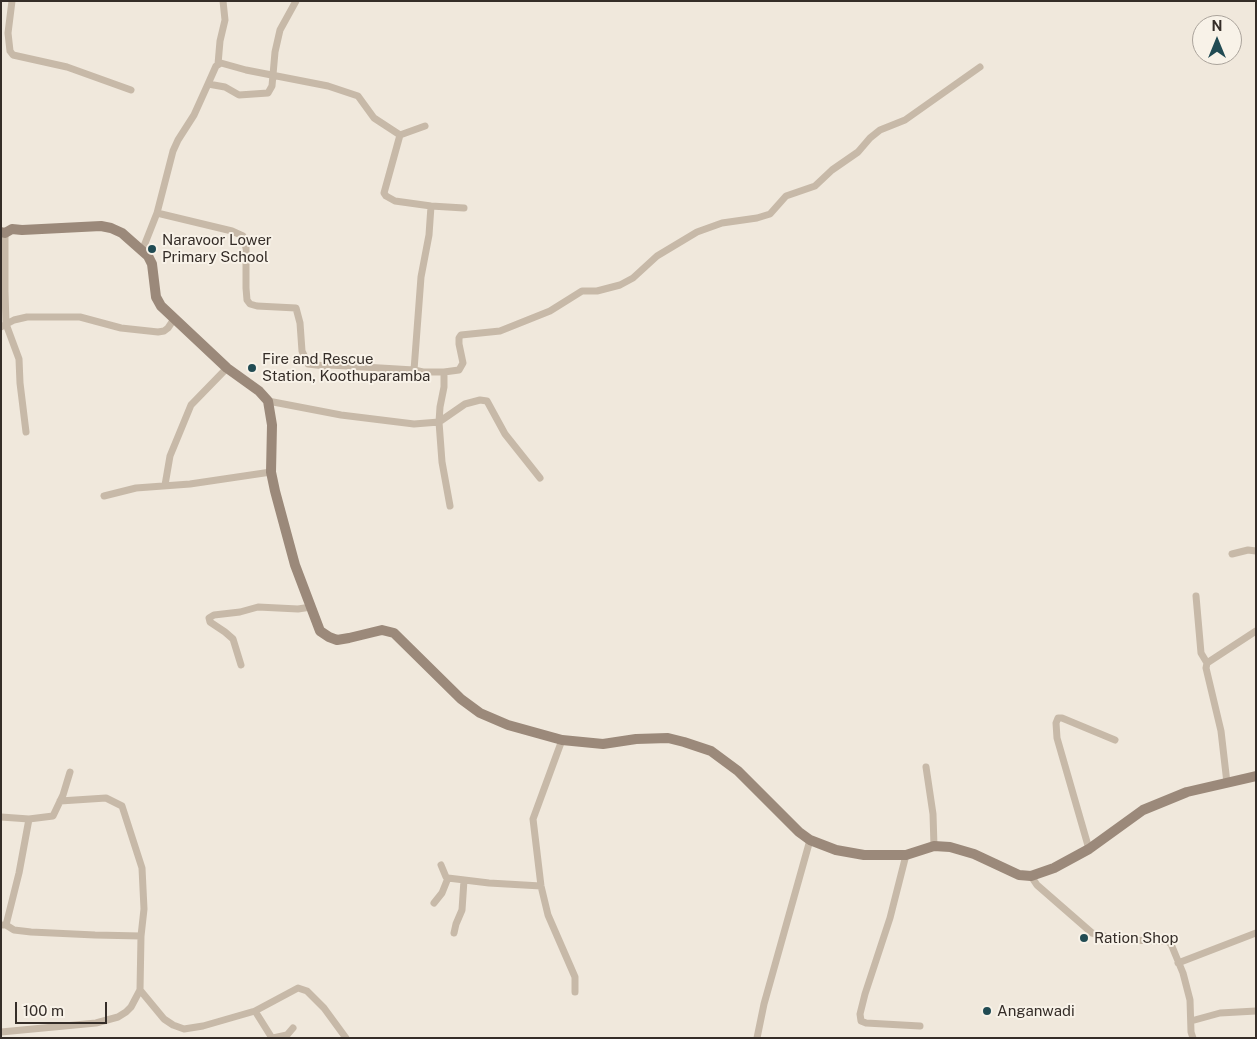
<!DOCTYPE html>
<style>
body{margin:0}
#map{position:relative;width:1257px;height:1039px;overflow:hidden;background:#f0e8dc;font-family:"Public Sans",sans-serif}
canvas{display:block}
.frame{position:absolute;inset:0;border:2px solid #352d28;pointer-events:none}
.north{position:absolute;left:1192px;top:15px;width:50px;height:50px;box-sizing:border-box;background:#f8f2e8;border:1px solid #aaa39b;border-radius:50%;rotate:0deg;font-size:14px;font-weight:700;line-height:20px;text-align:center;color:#352d28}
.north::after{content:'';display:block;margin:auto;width:18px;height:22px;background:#214b53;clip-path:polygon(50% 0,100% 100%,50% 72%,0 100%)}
.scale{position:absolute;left:15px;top:1002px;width:92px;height:22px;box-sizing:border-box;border:2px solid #352d28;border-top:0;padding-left:6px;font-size:15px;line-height:18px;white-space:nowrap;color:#352d28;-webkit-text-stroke:4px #f8f2e8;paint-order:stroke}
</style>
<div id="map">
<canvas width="1257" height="1039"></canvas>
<div class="frame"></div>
<div class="north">N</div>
<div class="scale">100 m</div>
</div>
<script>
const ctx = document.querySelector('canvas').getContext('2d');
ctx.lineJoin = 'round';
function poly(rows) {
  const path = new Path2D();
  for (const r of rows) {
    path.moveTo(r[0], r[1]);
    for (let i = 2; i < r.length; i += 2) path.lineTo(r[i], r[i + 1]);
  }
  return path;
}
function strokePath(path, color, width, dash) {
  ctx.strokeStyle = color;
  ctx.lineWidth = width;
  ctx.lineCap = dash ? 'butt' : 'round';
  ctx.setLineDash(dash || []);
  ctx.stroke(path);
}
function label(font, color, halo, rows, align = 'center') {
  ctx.font = font + ' "Public Sans",sans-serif';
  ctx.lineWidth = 4;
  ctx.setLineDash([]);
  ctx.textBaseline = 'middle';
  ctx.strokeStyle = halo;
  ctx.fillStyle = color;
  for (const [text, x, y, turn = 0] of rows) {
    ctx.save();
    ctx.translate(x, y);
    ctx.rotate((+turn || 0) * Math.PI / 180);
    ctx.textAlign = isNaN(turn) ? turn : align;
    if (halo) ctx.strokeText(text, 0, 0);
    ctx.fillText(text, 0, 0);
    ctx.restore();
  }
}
const street = poly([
 [12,1,8,33,10,51,13,55,67,67,131,90],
 [218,64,220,41,225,20,223,1],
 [208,84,216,66,221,63,246,70,328,86,358,96,374,118,400,135],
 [400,135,384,193,386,196,395,201,431,206,464,208],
 [400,135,425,126],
 [157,213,232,231,243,236,246,248,246,288,247,300,250,304,257,306,296,308,300,323,302,351,308,364,325,366,330,365,414,370,423,372,444,372,459,370,463,363,459,344,459,338,461,335,500,331,550,311,582,291,597,291,620,285,633,278,657,256,697,232,722,223,757,218,770,214,786,196,815,186,832,170,858,152,870,138,880,130,905,120,980,67],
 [142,251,157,213,173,151,178,140,194,115,208,84,225,87,239,95,268,93,272,86,275,52,280,30,296,1],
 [1,291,5,291,6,324,19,359,20,383,26,432],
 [5,291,5,233],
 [1,327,14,320,27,317,80,317,121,328,158,332,164,331,168,328,174,319],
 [414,370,421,277,429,235,431,206],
 [444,372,444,387,440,407,439,422,442,462,450,506],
 [268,401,341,415,414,424,439,422,465,404,480,400,487,401,505,434,540,478],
 [165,485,170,456,191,405,227,368],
 [104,496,136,488,190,484,271,472],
 [1232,554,1248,550,1256,551],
 [1196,596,1201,653,1207,663,1206,668,1221,731,1227,783],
 [1207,663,1256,631],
 [241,665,233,639,225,632,210,622,209,618,214,615,240,612,258,607,298,609,311,607],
 [562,740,533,819,541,886,548,915,575,977,575,992],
 [926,767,933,814,934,846],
 [1,817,29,819,53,816,63,795,70,772],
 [1089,849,1057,738,1056,723,1058,718,1062,718,1115,740],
 [906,855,890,918,865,994,860,1014,861,1021,866,1023,920,1026],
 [441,865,446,877,448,878,489,883,541,886],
 [1031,876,1037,885,1092,933,1119,940,1167,941,1171,944,1183,973,1190,1000,1191,1032,1193,1038],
 [434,903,442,893,448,878],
 [3,925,6,925,19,873,29,819],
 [6,925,14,930,31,932,95,935,141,936],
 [454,933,456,924,462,910,464,880],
 [1178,963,1256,933],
 [140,990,164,1019,173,1025,184,1029,203,1026,255,1011],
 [1191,1021,1220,1013,1256,1011],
 [1,1032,96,1023,118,1017,126,1012,131,1007,140,990,141,936,144,909,142,868,122,806,106,798,60,801],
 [272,1038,255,1011,298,988,307,991,324,1008,346,1038],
 [273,1038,287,1035,293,1028],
 [757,1038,764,1004,810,840]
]);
const secondary = poly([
 [1,232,5,233,12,229,22,230,101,226,111,228,122,233,148,256,152,264,156,297,161,306,227,368,259,391,268,401,272,425,271,472,275,491,295,565,320,631,329,637,337,640,349,638,382,630,394,633,461,699,480,713,508,725,562,740,603,744,636,739,668,738,684,742,711,751,738,771,799,832,810,840,836,850,864,855,906,855,934,846,950,847,974,854,1019,875,1031,876,1054,868,1089,849,1143,810,1187,792,1256,776]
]);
const markers = [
 [152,249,5,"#214b53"],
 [252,368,5,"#214b53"],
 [1084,938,5,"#214b53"],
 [987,1011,5,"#214b53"]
];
const poiNames = [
 ["Naravoor Lower",162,240],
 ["Primary School",162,257],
 ["Fire and Rescue",262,359],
 ["Station, Koothuparamba",262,376],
 ["Ration Shop",1094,938],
 ["Anganwadi",997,1011]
];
strokePath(street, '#c7b9a8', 7);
strokePath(secondary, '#9b897a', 10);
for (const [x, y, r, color] of markers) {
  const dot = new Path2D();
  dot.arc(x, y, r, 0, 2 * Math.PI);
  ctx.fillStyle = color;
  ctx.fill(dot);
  strokePath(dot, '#f8f2e8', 2);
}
label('15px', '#352d28', '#f8f2e8', poiNames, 'left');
</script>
